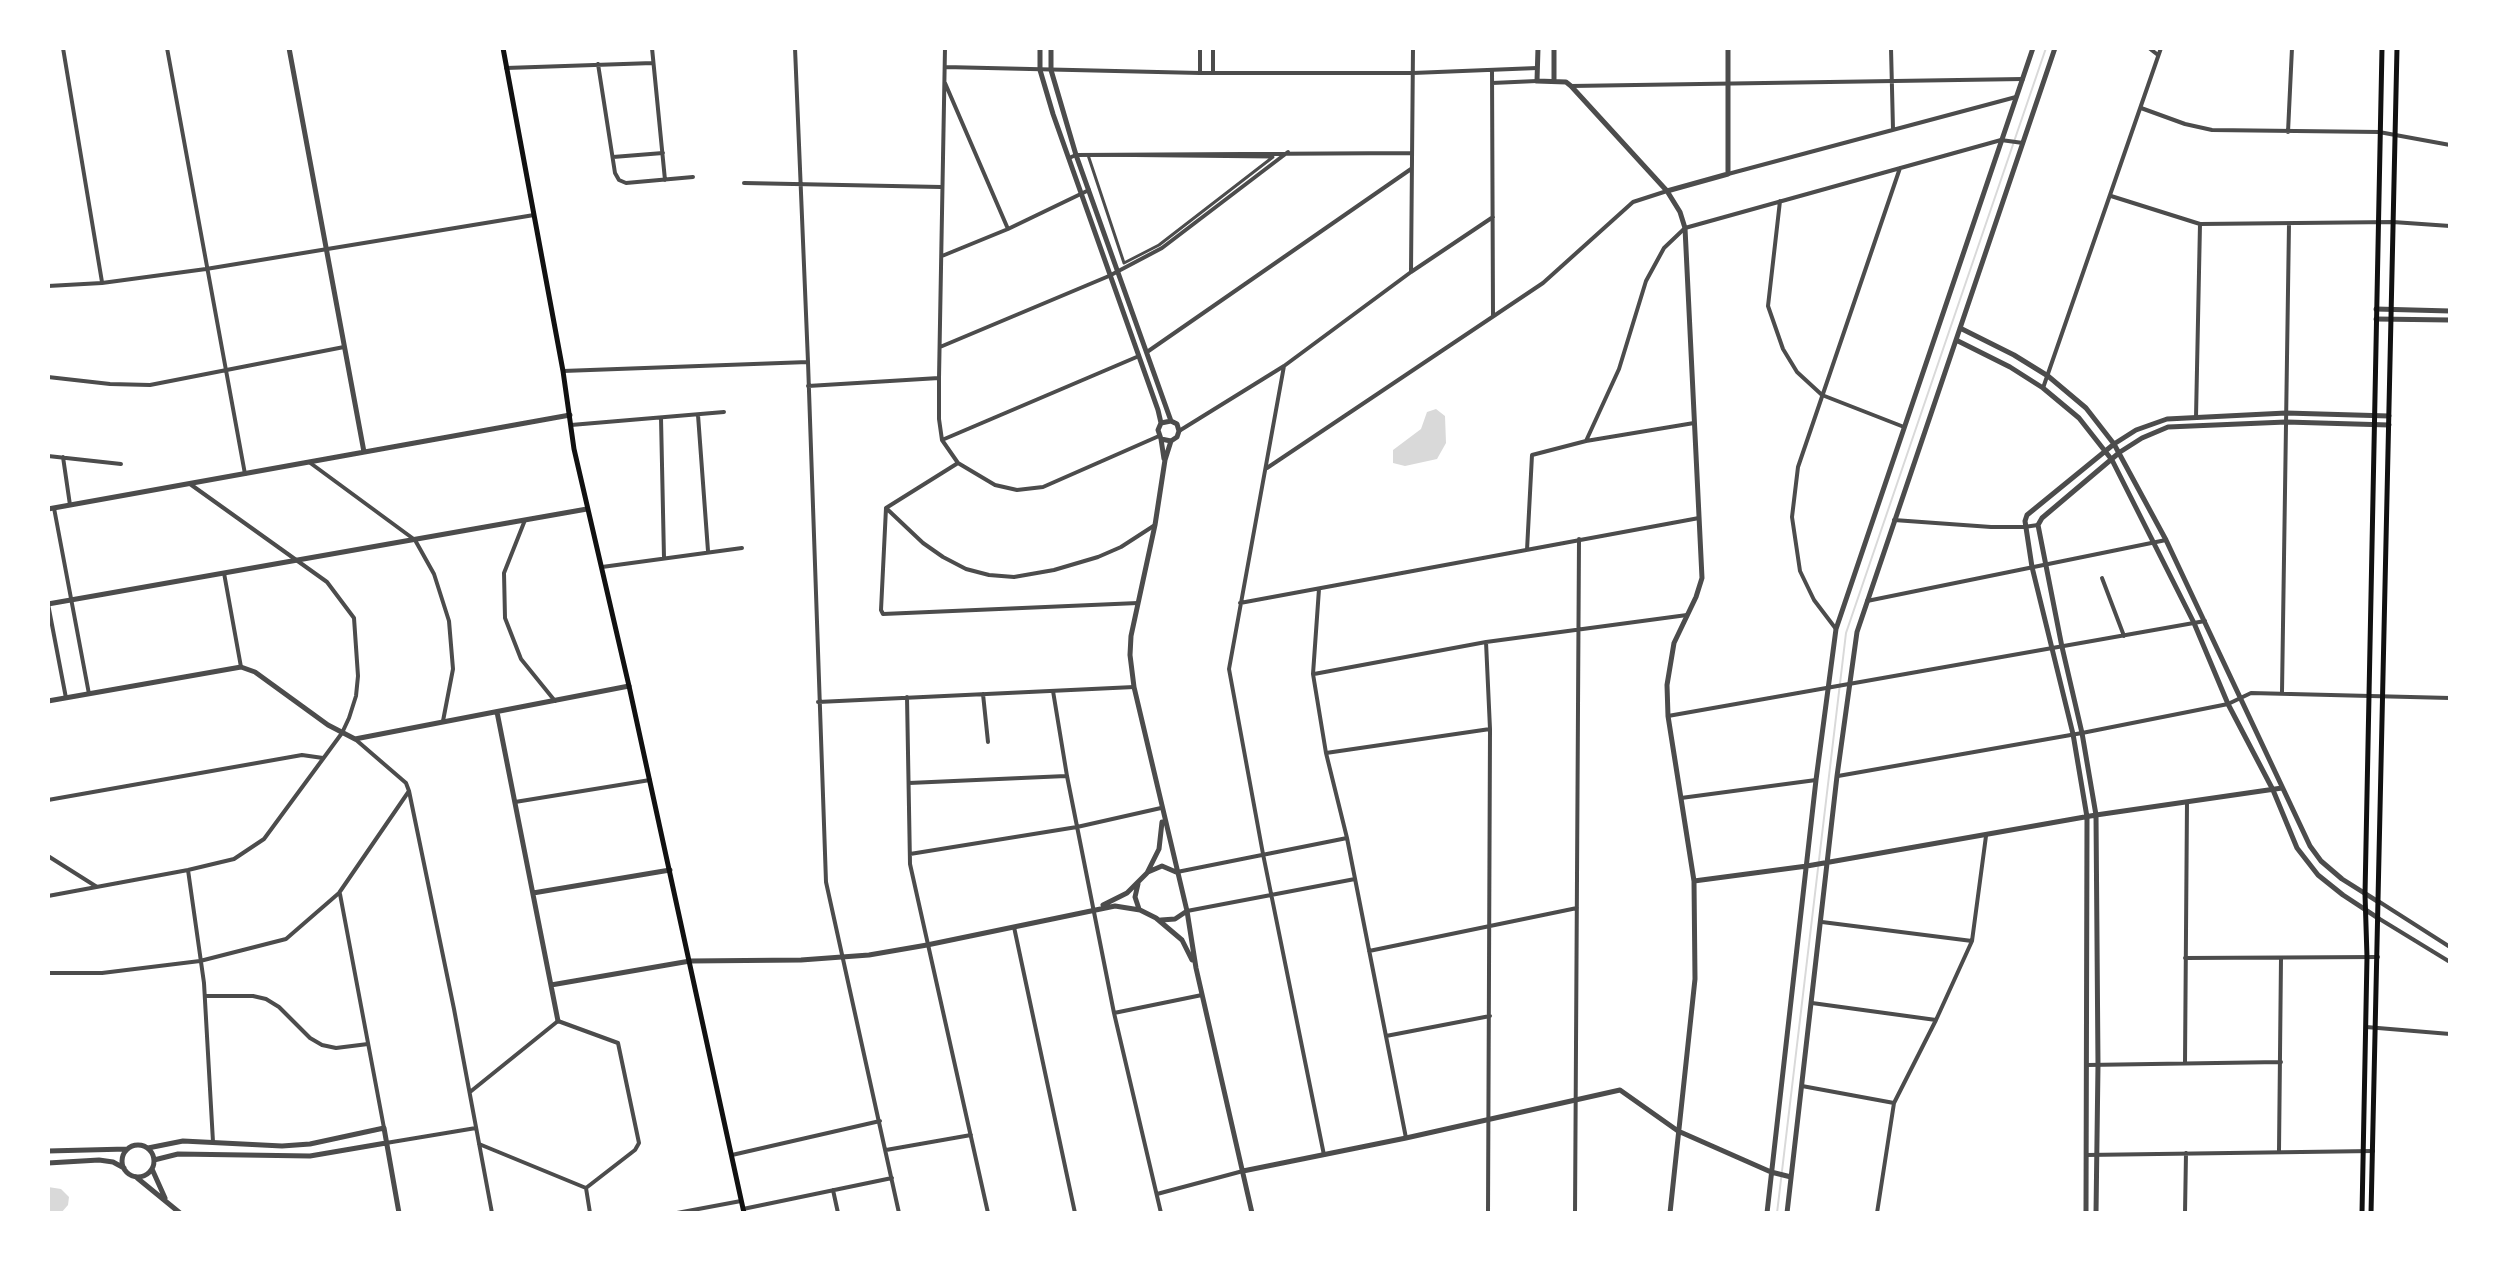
<!DOCTYPE html>
<style>
body{margin:0}
#map{position:relative;width:2498px;height:1261px;overflow:hidden;background:#fff;font-family:"Source Sans 3",sans-serif}
canvas{display:block}
.frame{position:absolute;inset:0;border:50px solid #fff;pointer-events:none}
</style>
<div id="map">
<canvas width="2498" height="1261"></canvas>
<div class="frame"></div>
</div>
<script>
const ctx = document.querySelector('canvas').getContext('2d');
ctx.lineJoin = 'round';
function fillPath(path, color) {
  ctx.fillStyle = color;
  ctx.fill(path, 'evenodd');
}
function poly(rows) {
  const path = new Path2D();
  for (const r of rows) {
    if (r.length === 3) {
      path.moveTo(r[0] + r[2], r[1]);
      path.arc(r[0], r[1], r[2], 0, 2 * Math.PI);
      continue;
    }
    path.moveTo(r[0], r[1]);
    for (let i = 2; i < r.length; i += 2) path.lineTo(r[i], r[i + 1]);
  }
  return path;
}
function strokePath(path, color, width, dash) {
  ctx.strokeStyle = color;
  ctx.lineWidth = width;
  ctx.lineCap = dash ? 'butt' : 'round';
  ctx.setLineDash(dash || []);
  ctx.stroke(path);
}
const water = poly([
 [1436,409,1445,416,1446,443,1437,459,1405,466,1393,463,1393,450,1421,429,1427,412],
 [48,1187,61,1189,69,1197,68,1205,61,1213,48,1213]
]);
const stream = poly([
 [1777,1213,1846,633,2046,48]
]);
const pedestrian = poly([
 [1088,155,1273,157,1159,245,1124,263,1088,155]
]);
const minor = poly([
 [63,48,102,282],
 [167,48,245,474],
 [652,48,665,180],
 [795,48,808,362,826,882,899,1213],
 [945,48,939,378,939,419,942,440,958,463,995,485,1017,490,1043,487,1159,436],
 [1200,48,1200,73],
 [1213,48,1213,73],
 [1891,48,1893,129],
 [2149,48,2158,55],
 [598,64,615,173,619,180,626,183,693,177],
 [945,67,1200,73,1413,73,1537,68],
 [506,68,653,63],
 [1492,70,1493,316],
 [945,83,1008,229],
 [1492,83,1537,81],
 [1571,86,2023,79],
 [2141,108,2185,124,2212,130,2379,132,2450,145],
 [2288,132,2292,48],
 [613,157,663,153],
 [1069,158,1076,155,1411,153],
 [1728,174,2016,97],
 [744,183,941,187],
 [2111,196,2200,224,2393,222,2450,226],
 [1780,201,1768,306,1783,349,1797,372,1822,395,1904,427],
 [942,256,1008,229,1089,190],
 [1411,272,1413,48],
 [48,286,102,283,206,269,534,215],
 [940,347,1109,276,1162,248,1288,152],
 [1147,352,1411,169],
 [1284,366,1229,669,1263,854,1324,1155],
 [563,371,808,362],
 [48,377,110,384,150,385,344,347],
 [808,386,939,378],
 [2043,388,2161,48],
 [698,415,708,551],
 [2196,417,2200,224],
 [661,418,664,558],
 [571,425,724,412],
 [1179,431,1284,366,1411,272,1493,217],
 [942,440,1139,356],
 [1586,441,1619,369,1646,281,1664,248,1685,228,2001,140,2023,143],
 [48,456,121,464],
 [63,457,70,505],
 [309,462,415,540,434,574,449,621,453,669,443,721],
 [1267,468,1543,283,1633,202,1667,191],
 [54,508,89,694],
 [886,508,881,610,883,614,1138,603],
 [886,508,923,543,943,557,966,569,989,575,1014,577,1054,570,1098,557,1121,547,1155,525],
 [886,508,958,463],
 [525,520,504,573,505,618,521,659,555,701],
 [1894,520,1991,527,2024,527,2038,525],
 [1527,550,1532,455,1586,441,1694,423],
 [602,567,742,548],
 [224,573,241,667],
 [2102,578,2124,636],
 [1319,589,1313,674,1326,753,1347,838,1406,1138],
 [1867,601,2166,540],
 [1240,603,1699,518],
 [48,604,66,698],
 [1836,629,1814,600,1800,571,1792,517,1798,467,1900,168],
 [1486,642,1490,729,1488,1213],
 [1314,674,1486,642,1687,615],
 [1053,691,1067,776,1114,1013,1161,1213],
 [2282,692,2289,224],
 [983,694,988,742],
 [907,697,910,864,988,1213],
 [818,702,1134,687],
 [1668,716,2205,621],
 [355,739,406,783,409,791,454,1009,492,1213],
 [1326,753,1490,729],
 [1838,776,2082,733,2228,704,2251,693,2450,698],
 [909,783,1066,776],
 [1681,798,1816,780],
 [48,800,302,755,323,758],
 [515,802,650,780],
 [910,854,1077,827,1161,808],
 [48,856,97,887],
 [188,870,204,983,213,1142],
 [1177,872,1347,838],
 [340,894,384,1128],
 [48,896,188,870,234,859,264,839,342,733,349,718,356,696,358,676,354,618,327,582,190,484],
 [2378,901,2450,947],
 [1187,911,1355,879],
 [2378,918,2450,962],
 [1822,922,1972,941],
 [1014,927,1075,1213],
 [1369,951,1577,908],
 [2185,958,2378,957],
 [48,973,102,973,200,961,286,939,339,893,409,791],
 [205,996,253,996,266,999,279,1007,310,1038,322,1045,336,1048,368,1044],
 [1812,1003,1936,1020],
 [1114,1013,1202,995],
 [2366,1027,2450,1034],
 [1386,1036,1490,1016],
 [2185,1063,2187,802],
 [2087,1065,2281,1062],
 [1802,1086,1894,1103],
 [470,1092,558,1021,618,1043,639,1143,635,1150,586,1188],
 [386,1143,476,1128],
 [479,1144,586,1188],
 [886,1150,971,1135],
 [2279,1151,2281,958],
 [732,1155,880,1121],
 [2086,1155,2373,1151],
 [586,1188,590,1213],
 [833,1190,838,1213],
 [1157,1194,1243,1171],
 [743,1209,892,1178],
 [677,1213,741,1201],
 [1575,1213,1579,539],
 [1877,1213,1894,1103,1936,1020,1972,941,1986,836],
 [2185,1213,2186,1153]
]);
const tertiary = poly([
 [289,48,364,452],
 [1040,48,1040,70,1053,114,1158,410,1161,423],
 [1051,48,1051,70,1076,155,1171,421,1177,424,1179,431,1177,437,1171,441,1165,460,1155,525,1131,636,1130,655,1134,687,1187,911,1196,968,1252,1213],
 [1538,48,1537,81,1566,82,1571,86,1667,191,1680,212,1685,228,1702,578,1696,597,1674,643,1667,685,1668,716,1694,881,1695,979,1670,1213],
 [1554,80,1554,48],
 [1667,191,1728,174,1728,48],
 [2376,309,2450,311],
 [2376,319,2450,320],
 [1960,328,2014,355,2048,376,2086,408,2114,444,2166,540,2310,846,2321,861,2342,879,2377,901],
 [1956,340,2010,367,2043,388,2079,418,2112,460,2194,623,2228,704,2273,790,2297,848,2318,875,2343,895,2378,918],
 [1171,421,1161,423,1158,430,1161,439,1171,441],
 [1161,439,1164,459],
 [48,509,570,415],
 [48,604,587,509],
 [48,701,241,667,255,672,328,725,355,739,629,686],
 [497,712,558,1021],
 [1148,872,1162,866,1176,872],
 [1694,881,1807,866,2096,815,2282,788],
 [1138,884,1135,897,1139,909],
 [533,893,670,870],
 [1103,905,1127,893,1147,873,1159,849,1162,822],
 [1161,920,1175,919,1187,911],
 [551,985,690,961,801,960,869,955,927,945,1115,906,1140,910,1156,918,1182,940,1192,960],
 [138,1161,16],
 [148,1148,183,1141,282,1146,310,1144,384,1128,399,1213],
 [48,1151,127,1149],
 [154,1160,178,1154,310,1156,386,1143],
 [48,1163,99,1160,113,1162,124,1168],
 [152,1169,165,1198],
 [1243,1171,1406,1138,1620,1090,1678,1131,1771,1172,1791,1177],
 [136,1177,180,1213],
 [1767,1213,1816,780,1836,629,2033,48],
 [1787,1213,1837,776,1857,632,2055,48],
 [2086,1213,2087,817,2073,734,2032,567,2025,521,2027,515,2114,444,2136,430,2167,419,2286,413,2389,416],
 [2096,1213,2098,1065,2096,815,2082,733,2062,647,2038,525,2042,518,2120,452,2142,438,2168,427,2286,422,2389,425]
]);
const secondary = poly([
 [503,48,563,371,574,449,629,686,744,1213],
 [2362,1213,2367,957,2365,894,2382,48],
 [2371,1213,2397,48]
]);
fillPath(water, '#d9d9d9');
strokePath(stream, '#d9d9d9', 2);
strokePath(pedestrian, '#4c4c4c', 3);
strokePath(minor, '#4c4c4c', 4);
strokePath(tertiary, '#4c4c4c', 5);
strokePath(secondary, '#111', 5);
</script>
